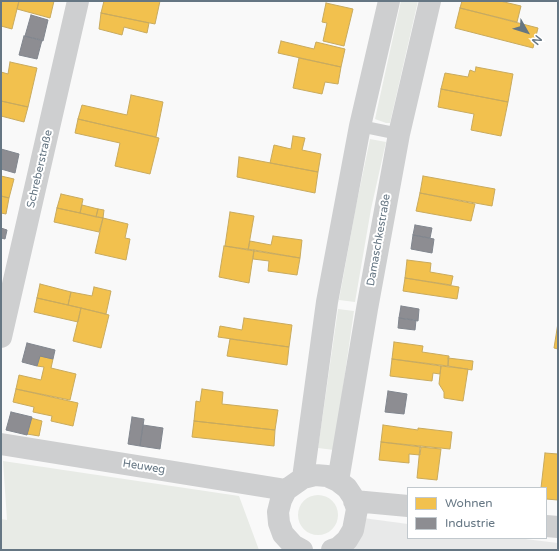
<!DOCTYPE html>
<meta charset="utf-8">
<style>
body{margin:0}
#map{position:relative;width:559px;height:551px;overflow:hidden;background:#f9f9f9;font-family:"Varela Round",sans-serif}
canvas{display:block}
.frame{position:absolute;inset:0;border:2px solid #657683;pointer-events:none}
.legend{position:absolute;left:407px;top:487px;width:140px;height:52px;box-sizing:border-box;background:#fff;border:1px solid #c1c8cd;margin:0;padding:5px 7px;list-style:none;font-size:12px;color:#657683}
.legend li{display:flex;align-items:center;gap:8px;height:20px}
.legend b{width:20px;border:1px solid #c1c8cd}
.north{position:absolute;left:507px;top:12px;width:40px;height:40px;-webkit-text-stroke:3px #fff;paint-order:stroke;rotate:129deg;font-size:11px;font-weight:700;line-height:16px;text-align:center;color:#657683}
.north::after{content:'';display:block;margin:auto;width:14px;height:18px;background:#657683;clip-path:polygon(50% 0,100% 100%,50% 72%,0 100%)}
</style>
<div id="map">
<canvas width="559" height="551"></canvas>
<div class="frame"></div>
<ul class="legend">
<li><b style="height:11px;background:#f2c14e"></b>Wohnen</li>
<li><b style="height:11px;background:#8d8d92"></b>Industrie</li>
</ul>
<div class="north">N</div>
</div>
<script>
const ctx = document.querySelector('canvas').getContext('2d');
ctx.lineJoin = 'round';
function fillPath(path, color) {
  ctx.fillStyle = color;
  ctx.fill(path, 'evenodd');
}
function poly(rows) {
  const path = new Path2D();
  for (const r of rows) {
    if (r.length === 3) {
      path.moveTo(r[0] + r[2], r[1]);
      path.arc(r[0], r[1], r[2], 0, 2 * Math.PI);
      continue;
    }
    path.moveTo(r[0], r[1]);
    for (let i = 2; i < r.length; i += 2) path.lineTo(r[i], r[i + 1]);
  }
  return path;
}
function strokePath(path, color, width, dash) {
  ctx.strokeStyle = color;
  ctx.lineWidth = width;
  ctx.lineCap = dash ? 'butt' : 'round';
  ctx.setLineDash(dash || []);
  ctx.stroke(path);
}
function label(font, color, halo, rows, align = 'center') {
  ctx.font = font + ' "Varela Round",sans-serif';
  ctx.lineWidth = 4;
  ctx.setLineDash([]);
  ctx.textBaseline = 'middle';
  ctx.strokeStyle = halo;
  ctx.fillStyle = color;
  for (const [text, x, y, turn = 0] of rows) {
    ctx.save();
    ctx.translate(x, y);
    ctx.rotate((+turn || 0) * Math.PI / 180);
    ctx.textAlign = isNaN(turn) ? turn : align;
    if (halo) ctx.strokeText(text, 0, 0);
    ctx.fillText(text, 0, 0);
    ctx.restore();
  }
}
const built = poly([
 [363,518,408,524,408,538,517,538,558,543,558,550,351,550]
]);
const green = poly([
 [401,1,418,1,390,123,386,123,375,119],
 [370,139,386,142,371,209,355,302,339,300,356,206],
 [338,309,354,311,334,450,318,448],
 [3,461,239,496,259,550,1,550,1,519,7,520],
 [318,515,20]
]);
const homes = poly([
 [1,1,19,1,12,29,1,26,1,1],
 [19,1,54,1,50,18,17,9,19,1],
 [104,1,160,1,155,24,101,13,104,1],
 [462,1,500,1,521,6,517,22,460,8,462,1],
 [326,3,353,9,344,46,323,41,327,23,322,22,326,3],
 [460,8,538,28,533,48,455,28,460,8],
 [101,13,149,23,147,33,124,27,122,35,99,29,101,13],
 [281,41,314,49,316,42,345,49,341,67,278,53,281,41],
 [299,58,341,67,338,84,325,82,322,94,293,88,299,58],
 [10,62,37,68,28,107,1,101,1,72,8,74,10,62],
 [476,67,513,74,508,102,441,89,445,73,468,77,470,70,475,72,476,67],
 [441,89,508,102,501,136,471,130,474,114,438,107,441,89],
 [131,95,163,102,156,137,78,119,82,105,127,115,131,95],
 [1,101,28,107,24,122,1,116,1,101],
 [78,119,159,138,150,174,115,166,120,143,75,133,78,119],
 [293,136,305,138,302,150,321,154,318,172,270,163,274,145,291,149,293,136],
 [239,157,318,172,315,193,237,177,239,157],
 [1,176,14,179,9,198,1,196,1,176],
 [423,176,495,189,492,206,420,193,423,176],
 [420,193,475,204,471,221,416,211,420,193],
 [61,194,83,199,80,213,57,208,61,194],
 [1,196,9,198,6,214,1,213,1,196],
 [82,205,98,209,96,217,80,213,82,205],
 [57,208,103,218,99,232,54,222,57,208],
 [98,209,104,210,103,218,96,217,98,209],
 [230,212,254,216,248,250,225,246,230,212],
 [103,218,128,224,125,238,130,239,126,260,95,253,103,218],
 [273,236,302,240,300,258,248,250,250,241,271,245,273,236],
 [224,246,254,250,249,283,219,277,224,246],
 [254,250,300,258,297,275,268,271,269,261,253,259,254,250],
 [407,260,431,263,430,272,453,276,451,285,405,278,407,260],
 [405,278,459,287,457,299,403,291,405,278],
 [40,284,71,292,68,305,37,298,40,284],
 [94,287,111,291,106,314,68,305,71,292,92,296,94,287],
 [37,298,81,308,78,322,34,312,37,298],
 [81,308,109,315,101,348,73,341,81,308],
 [244,318,292,325,289,347,218,337,220,326,242,330,244,318],
 [558,323,558,349,554,348,558,323],
 [230,339,289,347,287,365,227,356,230,339],
 [394,342,423,346,422,352,449,356,448,366,392,359,394,342],
 [40,356,53,359,51,368,76,374,70,400,16,389,19,375,41,380,44,367,37,366,40,356],
 [448,358,473,361,472,370,448,366,448,358],
 [392,359,441,366,440,374,433,373,432,381,390,376,392,359],
 [441,366,468,369,463,401,444,398,444,392,439,384,441,366],
 [16,389,78,403,73,426,51,421,52,416,33,412,34,407,13,402,16,389],
 [202,389,223,392,222,404,278,410,275,430,194,421,196,401,200,402,202,389],
 [31,418,42,421,39,436,27,434,31,418],
 [194,421,275,430,274,446,192,437,194,421],
 [383,425,418,430,418,428,452,432,450,449,381,442,383,425],
 [381,442,421,447,420,455,409,454,409,463,379,460,381,442],
 [420,447,441,449,437,480,417,478,420,447],
 [545,453,558,454,558,500,546,499,546,488,541,488,545,453]
]);
const industry = poly([
 [31,15,48,20,43,41,25,36,31,15],
 [24,36,42,40,37,59,19,55,24,36],
 [1,149,19,154,15,173,1,169,1,149],
 [415,225,432,228,430,238,413,235,415,225],
 [1,228,7,230,5,239,1,238,1,228],
 [413,235,434,239,432,253,411,249,413,235],
 [401,306,419,309,418,321,399,318,401,306],
 [399,318,416,320,415,330,398,328,399,318],
 [27,343,55,350,53,359,40,356,37,366,22,362,27,343],
 [388,391,407,394,404,414,385,412,388,391],
 [11,412,32,417,27,435,6,430,11,412],
 [132,417,144,419,140,446,128,444,132,417],
 [143,425,163,428,160,449,140,446,143,425]
]);
const lane = poly([
 [360,126,399,134]
]);
const street = poly([
 [1,337,78,1],
 [1,444,286,490],
 [303,478,327,302,360,126,389,1],
 [338,481,367,309,399,134,430,1],
 [354,501,408,506],
 [546,526,558,527],
 [302,550,293,545,283,534,279,523,278,512,281,500,286,490,303,478,315,475,327,476,338,481,347,488,353,497,357,509,353,530,347,540,338,548,332,550]
]);
const streetNames = [
 ["Schreberstraße",40,169,-77],
 ["Damaschkestraße",379,240,-80],
 ["Heuweg",144,467,9]
];
fillPath(built, '#e8e9e9');
fillPath(green, '#e8ebe6');
fillPath(homes, '#f2c14e');
strokePath(homes, '#c8aa5e', 1);
fillPath(industry, '#8d8d92');
strokePath(industry, '#81868e', 1);
strokePath(lane, '#cecfd0', 12);
strokePath(street, '#cecfd0', 22);
label('11px', '#657683', '#fff', streetNames);
</script>
